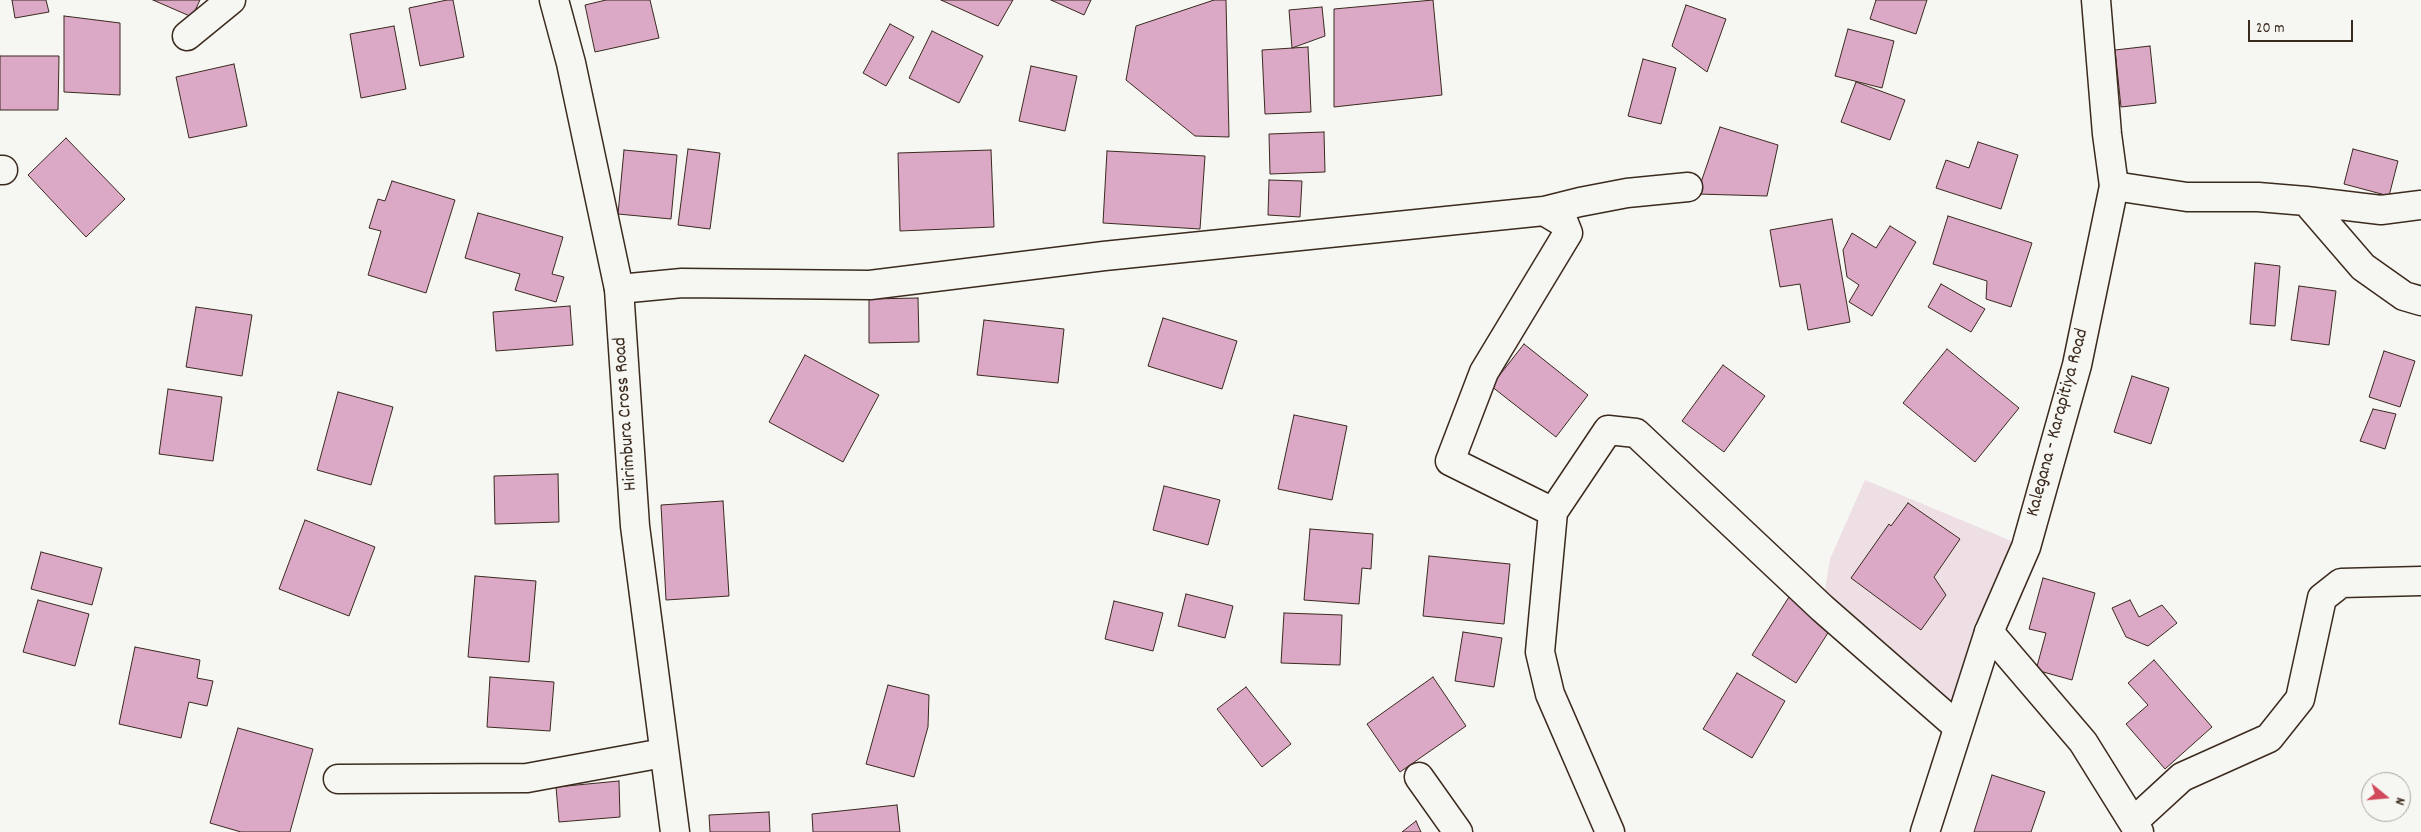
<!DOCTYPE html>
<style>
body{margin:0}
#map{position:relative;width:2421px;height:832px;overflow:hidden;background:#f6f6f2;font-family:Dekko,sans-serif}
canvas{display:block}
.north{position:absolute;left:2361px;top:772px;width:50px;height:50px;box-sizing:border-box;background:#f6f6f2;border:1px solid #aba49d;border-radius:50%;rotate:107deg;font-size:14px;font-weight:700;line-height:20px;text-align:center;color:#3b2a1e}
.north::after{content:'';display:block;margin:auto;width:18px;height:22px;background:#d1495b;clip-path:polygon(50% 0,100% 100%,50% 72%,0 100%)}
.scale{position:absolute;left:2248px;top:20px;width:105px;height:22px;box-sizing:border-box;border:2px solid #3b2a1e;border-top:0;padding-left:6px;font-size:15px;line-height:18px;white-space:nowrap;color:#3b2a1e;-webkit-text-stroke:4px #f6f6f2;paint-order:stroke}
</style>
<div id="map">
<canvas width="2421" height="832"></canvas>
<div class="north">N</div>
<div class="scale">20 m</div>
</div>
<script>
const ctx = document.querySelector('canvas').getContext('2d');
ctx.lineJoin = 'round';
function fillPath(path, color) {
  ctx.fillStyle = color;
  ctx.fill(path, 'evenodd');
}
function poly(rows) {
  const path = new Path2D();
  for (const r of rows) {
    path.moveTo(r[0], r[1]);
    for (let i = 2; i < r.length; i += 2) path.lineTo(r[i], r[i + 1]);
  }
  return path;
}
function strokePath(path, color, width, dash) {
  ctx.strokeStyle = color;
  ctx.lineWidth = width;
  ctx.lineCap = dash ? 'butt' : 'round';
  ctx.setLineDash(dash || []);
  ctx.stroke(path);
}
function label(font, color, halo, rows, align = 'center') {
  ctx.font = font + ' Dekko,sans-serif';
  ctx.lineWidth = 4;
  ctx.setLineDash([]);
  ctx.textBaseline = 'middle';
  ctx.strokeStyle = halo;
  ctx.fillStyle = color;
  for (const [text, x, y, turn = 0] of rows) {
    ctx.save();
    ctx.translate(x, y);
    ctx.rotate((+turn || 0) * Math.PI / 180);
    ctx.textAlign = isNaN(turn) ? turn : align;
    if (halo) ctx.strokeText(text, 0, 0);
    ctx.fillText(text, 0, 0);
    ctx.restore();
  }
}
const built = poly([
 [1865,480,2026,547,1958,727,1822,608,1830,559]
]);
const building = poly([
 [12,0,46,0,49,12,15,18,12,0],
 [153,0,200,0,192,17,153,0],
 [447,0,453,0,464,57,420,66,409,8,447,0],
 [606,0,650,0,659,38,595,52,585,5,606,0],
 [941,0,1013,0,998,26,941,0],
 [1051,0,1091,0,1084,15,1051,0],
 [1214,0,1226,0,1229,137,1195,136,1126,80,1136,26,1214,0],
 [1433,0,1442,95,1334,107,1334,9,1433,0],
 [1876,0,1927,0,1916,34,1870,19,1876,0],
 [1686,5,1726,19,1707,72,1672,46,1686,5],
 [1322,7,1325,36,1292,48,1289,10,1322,7],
 [64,16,120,23,120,95,64,92,64,16],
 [890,24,914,37,886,86,863,73,890,24],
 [394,26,406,89,361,98,350,34,394,26],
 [1848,29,1894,41,1882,88,1835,76,1848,29],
 [932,31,983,56,959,103,909,78,932,31],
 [2150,46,2156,103,2121,107,2115,50,2150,46],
 [1308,47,1311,112,1265,114,1262,50,1308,47],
 [0,56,59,56,58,110,0,110,0,56],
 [1643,59,1676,68,1661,124,1628,116,1643,59],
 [234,64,247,126,189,138,176,77,234,64],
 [1031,66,1077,76,1065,131,1019,121,1031,66],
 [1856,82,1905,100,1890,140,1841,122,1856,82],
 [1720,127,1778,145,1767,196,1697,194,1720,127],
 [1324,132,1325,172,1270,174,1269,134,1324,132],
 [66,138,125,199,86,237,28,175,66,138],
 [1978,142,2018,155,2001,209,1936,188,1946,160,1969,168,1978,142],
 [688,149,720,153,710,229,678,225,688,149],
 [2353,149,2398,161,2389,196,2344,184,2353,149],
 [624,150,677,155,671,219,618,214,624,150],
 [991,150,994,227,900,231,898,153,991,150],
 [1107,151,1205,156,1200,229,1103,223,1107,151],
 [1269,180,1302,181,1300,217,1268,215,1269,180],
 [392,181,455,200,426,293,368,275,381,231,369,228,378,199,385,201,392,181],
 [478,213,563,237,552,274,564,277,556,302,515,290,520,274,465,258,478,213],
 [1948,216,2032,243,2011,307,1986,299,1987,281,1933,264,1948,216],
 [1832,219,1850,322,1808,330,1800,284,1780,287,1770,230,1832,219],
 [1890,226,1916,242,1872,316,1849,302,1859,285,1847,277,1843,250,1852,233,1876,248,1890,226],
 [2255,263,2280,266,2275,326,2250,324,2255,263],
 [1941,284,1985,309,1971,332,1928,307,1941,284],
 [2299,286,2336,291,2329,345,2291,340,2299,286],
 [918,298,919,342,869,343,869,299,918,298],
 [570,306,573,345,496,351,493,312,570,306],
 [196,307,252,315,242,376,186,367,196,307],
 [1163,318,1237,341,1222,389,1148,366,1163,318],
 [984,320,1064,329,1058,383,977,375,984,320],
 [1524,344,1588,395,1556,437,1491,386,1524,344],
 [1947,349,2019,408,1975,462,1903,403,1947,349],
 [2384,351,2415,361,2400,407,2369,397,2384,351],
 [805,355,879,395,843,462,769,422,805,355],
 [1723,365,1765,396,1724,452,1682,421,1723,365],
 [2132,376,2169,388,2151,444,2114,432,2132,376],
 [168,389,222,397,213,461,159,454,168,389],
 [338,392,393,407,371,485,317,470,338,392],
 [2373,409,2396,414,2385,449,2360,441,2373,409],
 [1294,415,1347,426,1332,500,1278,489,1294,415],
 [558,474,559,522,495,524,494,476,558,474],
 [1164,486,1220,500,1208,545,1153,530,1164,486],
 [723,501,729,596,666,600,661,505,723,501],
 [1908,503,1960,539,1934,577,1946,595,1921,630,1851,578,1889,524,1891,526,1908,503],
 [305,520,375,547,349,616,279,589,305,520],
 [1310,529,1373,534,1371,569,1362,568,1359,604,1304,600,1310,529],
 [41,552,102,568,92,605,31,589,41,552],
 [1429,556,1510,564,1504,624,1423,616,1429,556],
 [475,576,536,581,529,662,468,657,475,576],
 [2043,578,2095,593,2072,680,2036,670,2046,633,2029,629,2043,578],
 [1186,594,1233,606,1225,638,1178,626,1186,594],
 [1789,597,1833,625,1796,683,1752,655,1789,597],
 [38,600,89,614,75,666,23,652,38,600],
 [2130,600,2139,617,2162,605,2177,623,2148,646,2126,637,2112,608,2130,600],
 [1114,601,1163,613,1153,651,1105,639,1114,601],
 [1284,613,1342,615,1340,665,1281,663,1284,613],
 [1463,632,1502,638,1494,687,1455,681,1463,632],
 [135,647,200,660,197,678,213,681,207,706,189,702,181,738,119,724,135,647],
 [2154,660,2212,727,2165,769,2126,724,2148,705,2128,683,2154,660],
 [1737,673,1785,701,1752,758,1703,729,1737,673],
 [490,677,554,682,550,731,487,727,490,677],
 [1433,677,1466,726,1400,772,1367,724,1433,677],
 [888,685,929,695,928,727,914,777,866,764,888,685],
 [1246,687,1291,744,1262,767,1217,709,1246,687],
 [238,728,313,749,290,832,241,832,210,823,238,728],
 [1992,775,2045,792,2031,832,1974,832,1992,775],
 [619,781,620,817,559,822,556,787,619,781],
 [897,805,900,832,813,832,812,814,897,805],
 [769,812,770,832,710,832,709,815,769,812],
 [1416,821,1421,832,1402,832,1416,821]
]);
const minor = poly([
 [187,36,231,0],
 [0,170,3,170],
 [2114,186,2187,197,2258,197,2306,201,2363,267,2404,296,2421,301],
 [2306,201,2381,210,2421,205],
 [1544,211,1580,202,1627,193,1688,187],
 [619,289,682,283,870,285,1104,256,1544,211,1564,223,1568,233,1484,372,1450,461,1553,512,1608,430,1636,433,1822,608,1958,727],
 [1553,512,1540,652,1550,694,1610,832],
 [1989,632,2083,742,2139,832],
 [1419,777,1458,832],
 [338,779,527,778,663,753],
 [2133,822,2182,777,2269,738,2300,699,2322,598,2341,583,2421,581]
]);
const major = poly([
 [554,0,571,63,619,289,635,526,675,832],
 [1925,832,1989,632,2026,547,2077,365,2114,186,2107,134,2096,0]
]);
const streetNames = [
 ["Hirimbura Cross Road",627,414,-94],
 ["Kalegana - Karapitiya Road",2059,423,-75]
];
fillPath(built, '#eedfe5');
fillPath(building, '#dba8c6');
strokePath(building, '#3b2a1e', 1);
strokePath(minor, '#3b2a1e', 31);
strokePath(major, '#3b2a1e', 31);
strokePath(minor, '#f6f6f2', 28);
strokePath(major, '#f6f6f2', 28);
label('19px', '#3b2a1e', '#f6f6f2', streetNames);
</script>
